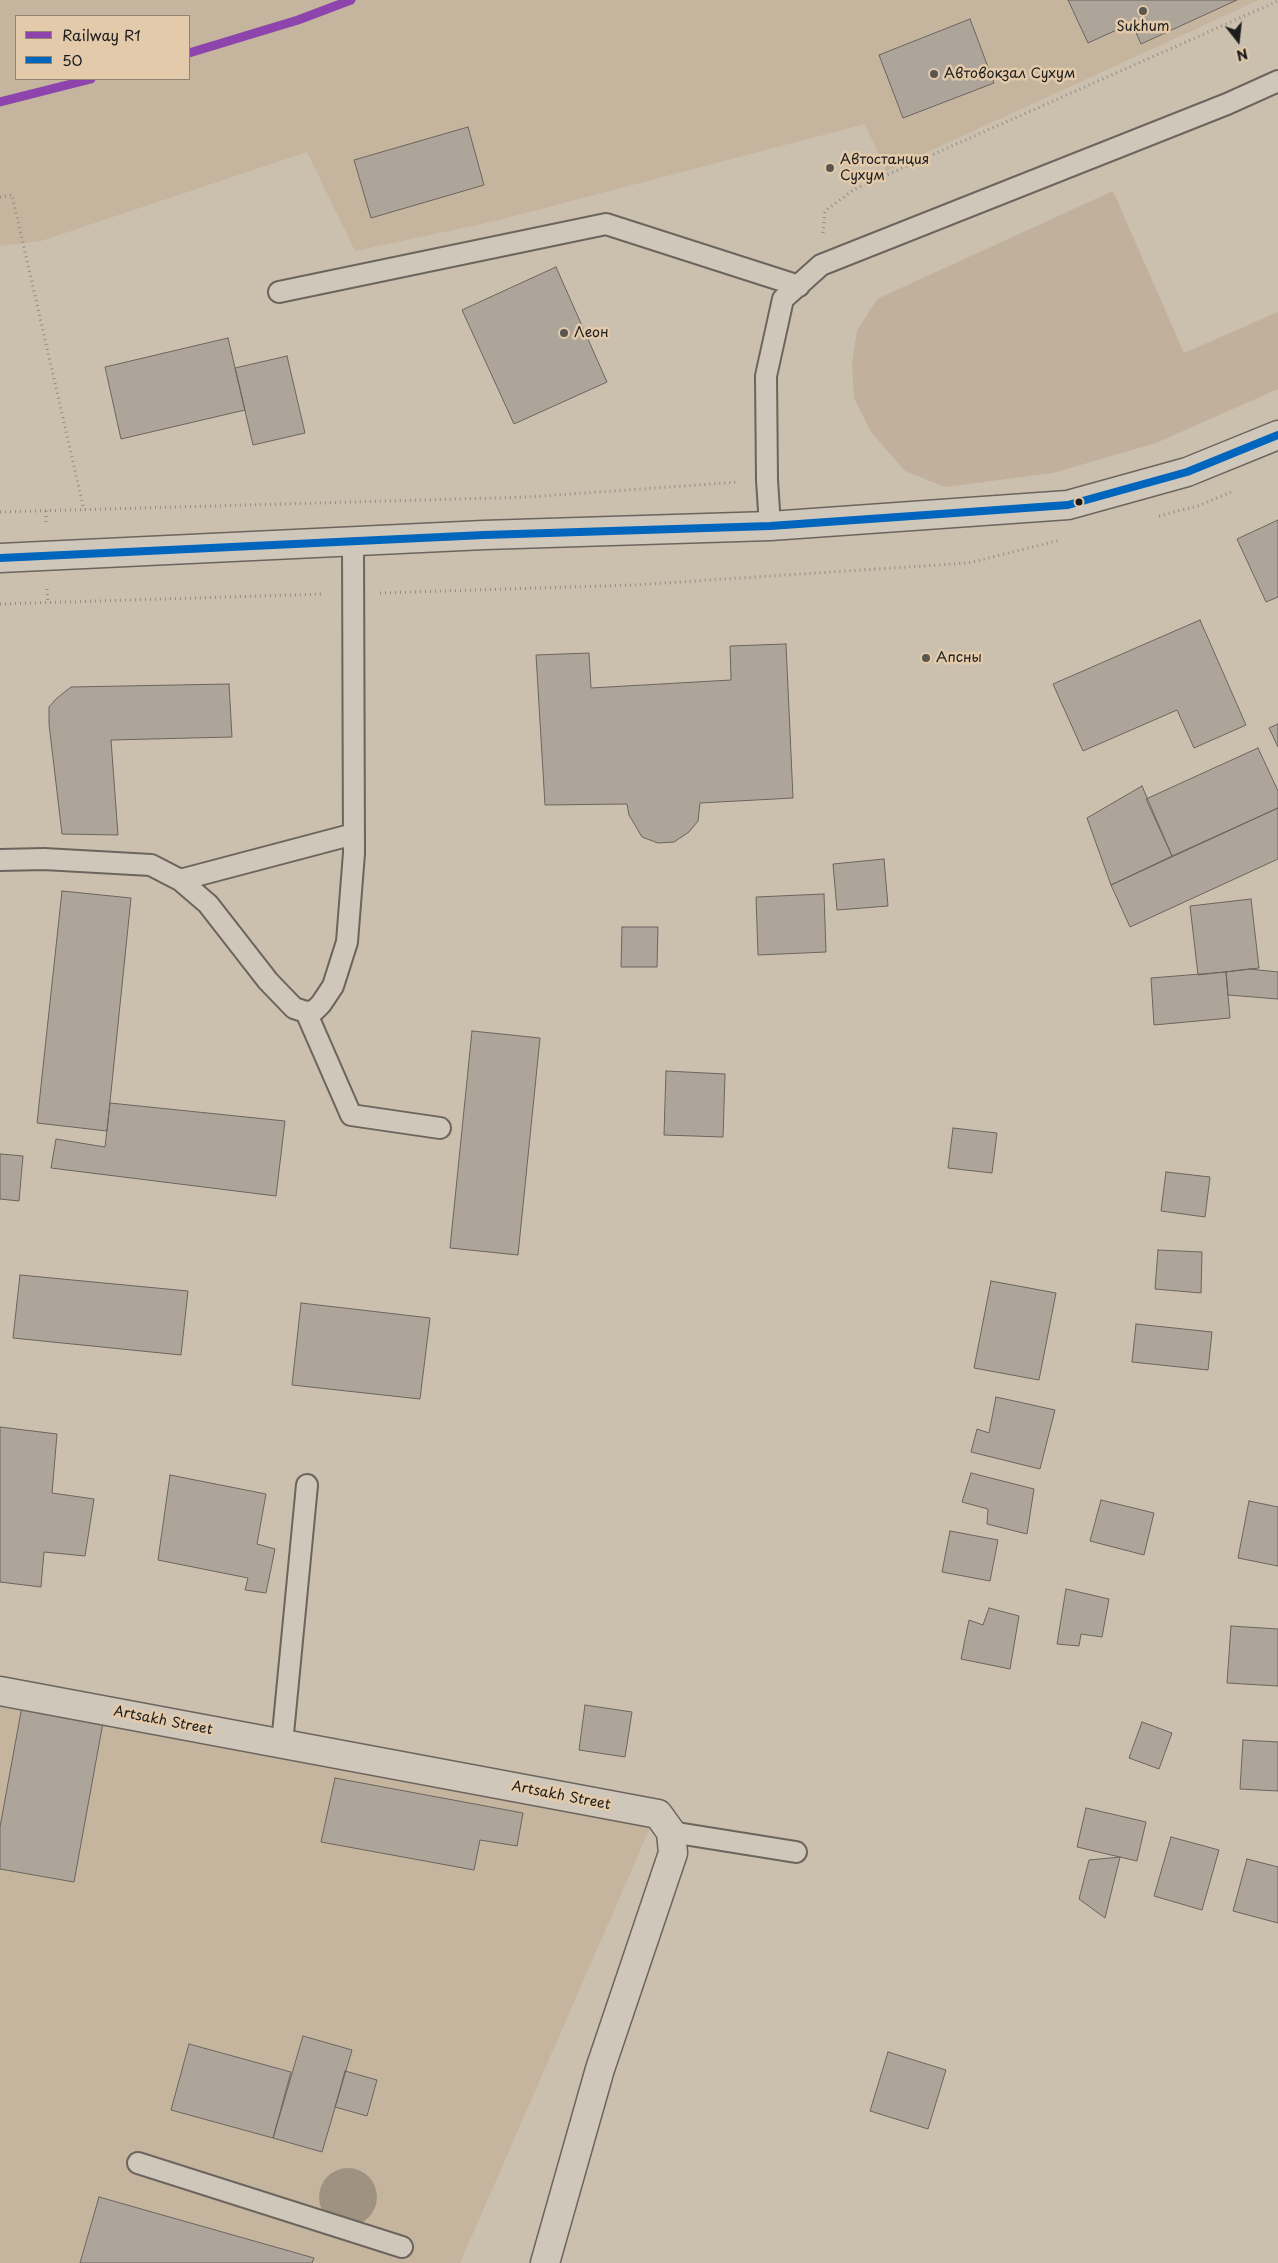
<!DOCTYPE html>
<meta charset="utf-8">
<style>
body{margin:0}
#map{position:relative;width:1278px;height:2263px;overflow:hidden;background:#cbbfae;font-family:"Playpen Sans",sans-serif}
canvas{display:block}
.legend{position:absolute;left:15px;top:15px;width:175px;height:65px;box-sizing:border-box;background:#e3caab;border:1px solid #938472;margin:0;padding:6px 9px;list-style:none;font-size:15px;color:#1c1c1c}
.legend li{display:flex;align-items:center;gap:10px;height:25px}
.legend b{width:25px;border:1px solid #938472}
.north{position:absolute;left:1213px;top:15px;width:50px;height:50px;-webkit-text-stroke:4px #e3caab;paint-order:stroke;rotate:164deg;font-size:14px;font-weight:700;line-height:20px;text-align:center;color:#1c1c1c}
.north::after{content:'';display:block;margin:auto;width:18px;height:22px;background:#1c1c1c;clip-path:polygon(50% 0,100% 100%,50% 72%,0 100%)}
</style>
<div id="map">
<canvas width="1278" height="2263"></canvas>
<ul class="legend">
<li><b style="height:6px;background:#8e44ad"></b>Railway R1</li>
<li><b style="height:6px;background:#0065bd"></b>50</li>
</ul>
<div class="north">N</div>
</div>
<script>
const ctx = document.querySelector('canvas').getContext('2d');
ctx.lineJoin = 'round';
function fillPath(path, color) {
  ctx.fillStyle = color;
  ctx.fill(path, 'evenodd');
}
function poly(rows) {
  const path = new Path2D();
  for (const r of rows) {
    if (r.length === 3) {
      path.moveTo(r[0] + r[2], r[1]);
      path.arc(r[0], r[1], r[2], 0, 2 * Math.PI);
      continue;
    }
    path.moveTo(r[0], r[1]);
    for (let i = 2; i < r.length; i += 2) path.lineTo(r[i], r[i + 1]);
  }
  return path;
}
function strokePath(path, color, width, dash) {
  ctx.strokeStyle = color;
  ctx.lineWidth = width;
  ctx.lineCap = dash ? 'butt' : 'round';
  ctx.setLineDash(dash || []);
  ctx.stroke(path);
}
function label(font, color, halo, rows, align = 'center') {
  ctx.font = font + ' "Playpen Sans",sans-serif';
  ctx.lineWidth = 5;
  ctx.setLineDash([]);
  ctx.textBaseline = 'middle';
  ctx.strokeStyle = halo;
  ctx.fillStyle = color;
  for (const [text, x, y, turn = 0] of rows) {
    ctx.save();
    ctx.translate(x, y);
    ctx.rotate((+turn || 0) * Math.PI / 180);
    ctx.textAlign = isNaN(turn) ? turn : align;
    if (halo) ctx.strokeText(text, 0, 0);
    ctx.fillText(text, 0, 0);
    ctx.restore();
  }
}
const built = poly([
 [0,0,1259,0,886,171,865,124,495,221,355,251,307,152,41,241,0,246],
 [16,16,189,16,189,79,16,79],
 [0,1700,369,1770,650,1828,460,2263,0,2263]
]);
const green = poly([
 [1113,191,1184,353,1278,312,1278,389,1156,443,1053,473,945,487,905,471,871,432,854,398,852,363,857,331,877,299]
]);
const water = poly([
 [348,2197,29]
]);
const building = poly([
 [1068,0,1237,0,1141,44,1132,23,1088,43,1068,0],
 [970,19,994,83,903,118,879,55,970,19],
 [468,127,484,185,371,218,354,160,468,127],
 [556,267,607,382,514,424,462,310,556,267],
 [228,338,245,410,121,439,105,367,228,338],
 [287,356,305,433,253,445,235,368,287,356],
 [1278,520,1278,597,1266,602,1237,539,1278,520],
 [1200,620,1246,725,1194,748,1177,710,1083,751,1053,684,1200,620],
 [786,644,793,798,700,803,698,821,689,832,674,842,658,843,642,837,629,815,627,804,545,805,536,655,589,653,591,688,731,680,730,646,786,644],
 [229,684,232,737,111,740,118,835,62,834,49,724,49,707,57,698,71,687,229,684],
 [1278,724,1278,747,1269,728,1278,724],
 [1258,748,1278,791,1278,808,1172,856,1146,799,1258,748],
 [1142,786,1172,856,1111,885,1087,818,1142,786],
 [1278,808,1278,859,1130,927,1111,885,1278,808],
 [884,859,888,906,837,910,833,864,884,859],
 [62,891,131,898,107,1131,37,1123,62,891],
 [824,894,826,952,758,955,756,897,824,894],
 [1251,899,1259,968,1198,975,1190,906,1251,899],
 [622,927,658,927,657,967,621,967,622,927],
 [1249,969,1278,972,1278,999,1228,995,1226,972,1249,969],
 [1226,972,1230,1018,1154,1025,1151,978,1226,972],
 [472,1031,540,1038,518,1255,450,1248,472,1031],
 [666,1071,725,1074,723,1137,664,1135,666,1071],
 [110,1103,285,1121,276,1196,51,1168,56,1139,105,1147,110,1103],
 [953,1128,997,1133,992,1173,948,1168,953,1128],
 [0,1154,23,1156,19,1201,0,1199,0,1154],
 [1166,1172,1210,1177,1205,1217,1161,1211,1166,1172],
 [1158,1250,1202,1252,1201,1293,1155,1289,1158,1250],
 [20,1275,188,1291,181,1355,13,1338,20,1275],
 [991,1281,1056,1293,1039,1380,974,1368,991,1281],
 [301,1303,430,1318,420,1399,292,1385,301,1303],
 [1136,1324,1212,1332,1208,1370,1132,1362,1136,1324],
 [996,1397,1055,1410,1040,1469,971,1452,977,1429,989,1433,996,1397],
 [0,1427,57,1434,52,1493,94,1499,85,1556,44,1552,41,1587,0,1582,0,1427],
 [971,1473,1034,1489,1027,1534,987,1524,988,1509,962,1502,971,1473],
 [170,1475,266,1494,257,1544,275,1549,266,1593,245,1590,248,1578,158,1560,170,1475],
 [1101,1500,1154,1513,1144,1555,1090,1541,1101,1500],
 [1249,1501,1278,1507,1278,1566,1238,1558,1249,1501],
 [950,1531,998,1540,990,1581,942,1572,950,1531],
 [1066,1589,1109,1599,1102,1637,1081,1634,1079,1646,1057,1644,1066,1589],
 [989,1608,1019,1616,1010,1669,961,1659,969,1620,983,1625,989,1608],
 [1231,1626,1278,1629,1278,1686,1227,1683,1231,1626],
 [23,1701,104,1717,74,1882,0,1869,0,1827,23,1701],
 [585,1705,632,1712,625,1757,579,1750,585,1705],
 [1142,1722,1172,1733,1159,1769,1129,1758,1142,1722],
 [1243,1740,1278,1742,1278,1791,1240,1789,1243,1740],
 [335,1778,523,1813,517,1846,480,1840,474,1870,321,1842,335,1778],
 [1086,1808,1146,1822,1137,1861,1077,1847,1086,1808],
 [1171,1837,1219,1850,1202,1910,1154,1896,1171,1837],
 [1120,1857,1105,1918,1079,1899,1089,1860,1120,1857],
 [1247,1859,1278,1867,1278,1923,1233,1911,1247,1859],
 [303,2036,352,2050,322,2152,273,2138,303,2036],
 [189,2044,291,2072,273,2138,171,2110,189,2044],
 [888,2052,946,2070,928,2129,870,2111,888,2052],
 [345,2071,377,2080,367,2116,335,2107,345,2071],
 [99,2197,314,2258,312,2263,80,2263,99,2197]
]);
const path = poly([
 [0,197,12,195,84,510],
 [823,233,825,211,853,190,1278,1],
 [46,511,46,525],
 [0,512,528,497,739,482],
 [1159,516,1198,506,1231,492],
 [47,589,48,602],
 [380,593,634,585,968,563,1061,540],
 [0,604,324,594]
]);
const lane = poly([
 [279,292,606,224,799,286],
 [770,526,767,480,766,376,783,299,821,265,1227,104,1278,81],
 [0,860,44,859,151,865,180,880,208,904,268,981,294,1008,306,1012,314,1011,321,1004,333,986,347,942,354,853,353,542],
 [180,880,354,834],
 [306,1012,351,1115,440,1128],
 [282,1744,307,1485],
 [671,1832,796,1852],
 [138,2163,402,2247]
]);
const street = poly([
 [0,1691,658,1814,671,1832,673,1853,600,2069,545,2263]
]);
const highway = poly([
 [0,558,484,535,770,526,1068,505,1187,472,1278,435]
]);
const bus1 = poly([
 [0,558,484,535,770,526,1068,505,1187,472,1278,435]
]);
const rail1 = poly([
 [189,53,298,20,351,0],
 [0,102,91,79]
]);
const markers = [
 [1143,11,5,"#59554f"],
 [934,74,5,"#59554f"],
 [830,168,5,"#59554f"],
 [564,333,5,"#59554f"],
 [1079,502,4.5,"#1c1c1c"],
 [926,658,5,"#59554f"]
];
const poiNames = [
 ["Sukhum",1143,27,"center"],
 ["Автовокзал Сухум",944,74],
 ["Автостанция",840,160],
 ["Сухум",840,176],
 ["Леон",574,333],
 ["Апсны",936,658]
];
const streetNames = [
 ["Artsakh Street",163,1721,11],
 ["Artsakh Street",561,1796,11]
];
fillPath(built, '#c6b59e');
fillPath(green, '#c1b09b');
fillPath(water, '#9f9280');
fillPath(building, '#aea59a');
strokePath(building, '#6b655e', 1);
strokePath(lane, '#6b655e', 24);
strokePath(street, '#6b655e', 31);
strokePath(highway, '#6b655e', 31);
strokePath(path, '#928c84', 3, [1, 4]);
strokePath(lane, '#d0c7bb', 20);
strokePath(street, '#d0c7bb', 28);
strokePath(highway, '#d0c7bb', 28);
strokePath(bus1, '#0065bd', 8);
strokePath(rail1, '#8e44ad', 9);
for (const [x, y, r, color] of markers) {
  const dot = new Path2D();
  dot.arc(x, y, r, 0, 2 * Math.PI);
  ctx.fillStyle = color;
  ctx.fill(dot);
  strokePath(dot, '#e3caab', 2);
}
label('14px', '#1c1c1c', '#e3caab', poiNames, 'left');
label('14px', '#1c1c1c', '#e3caab', streetNames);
</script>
